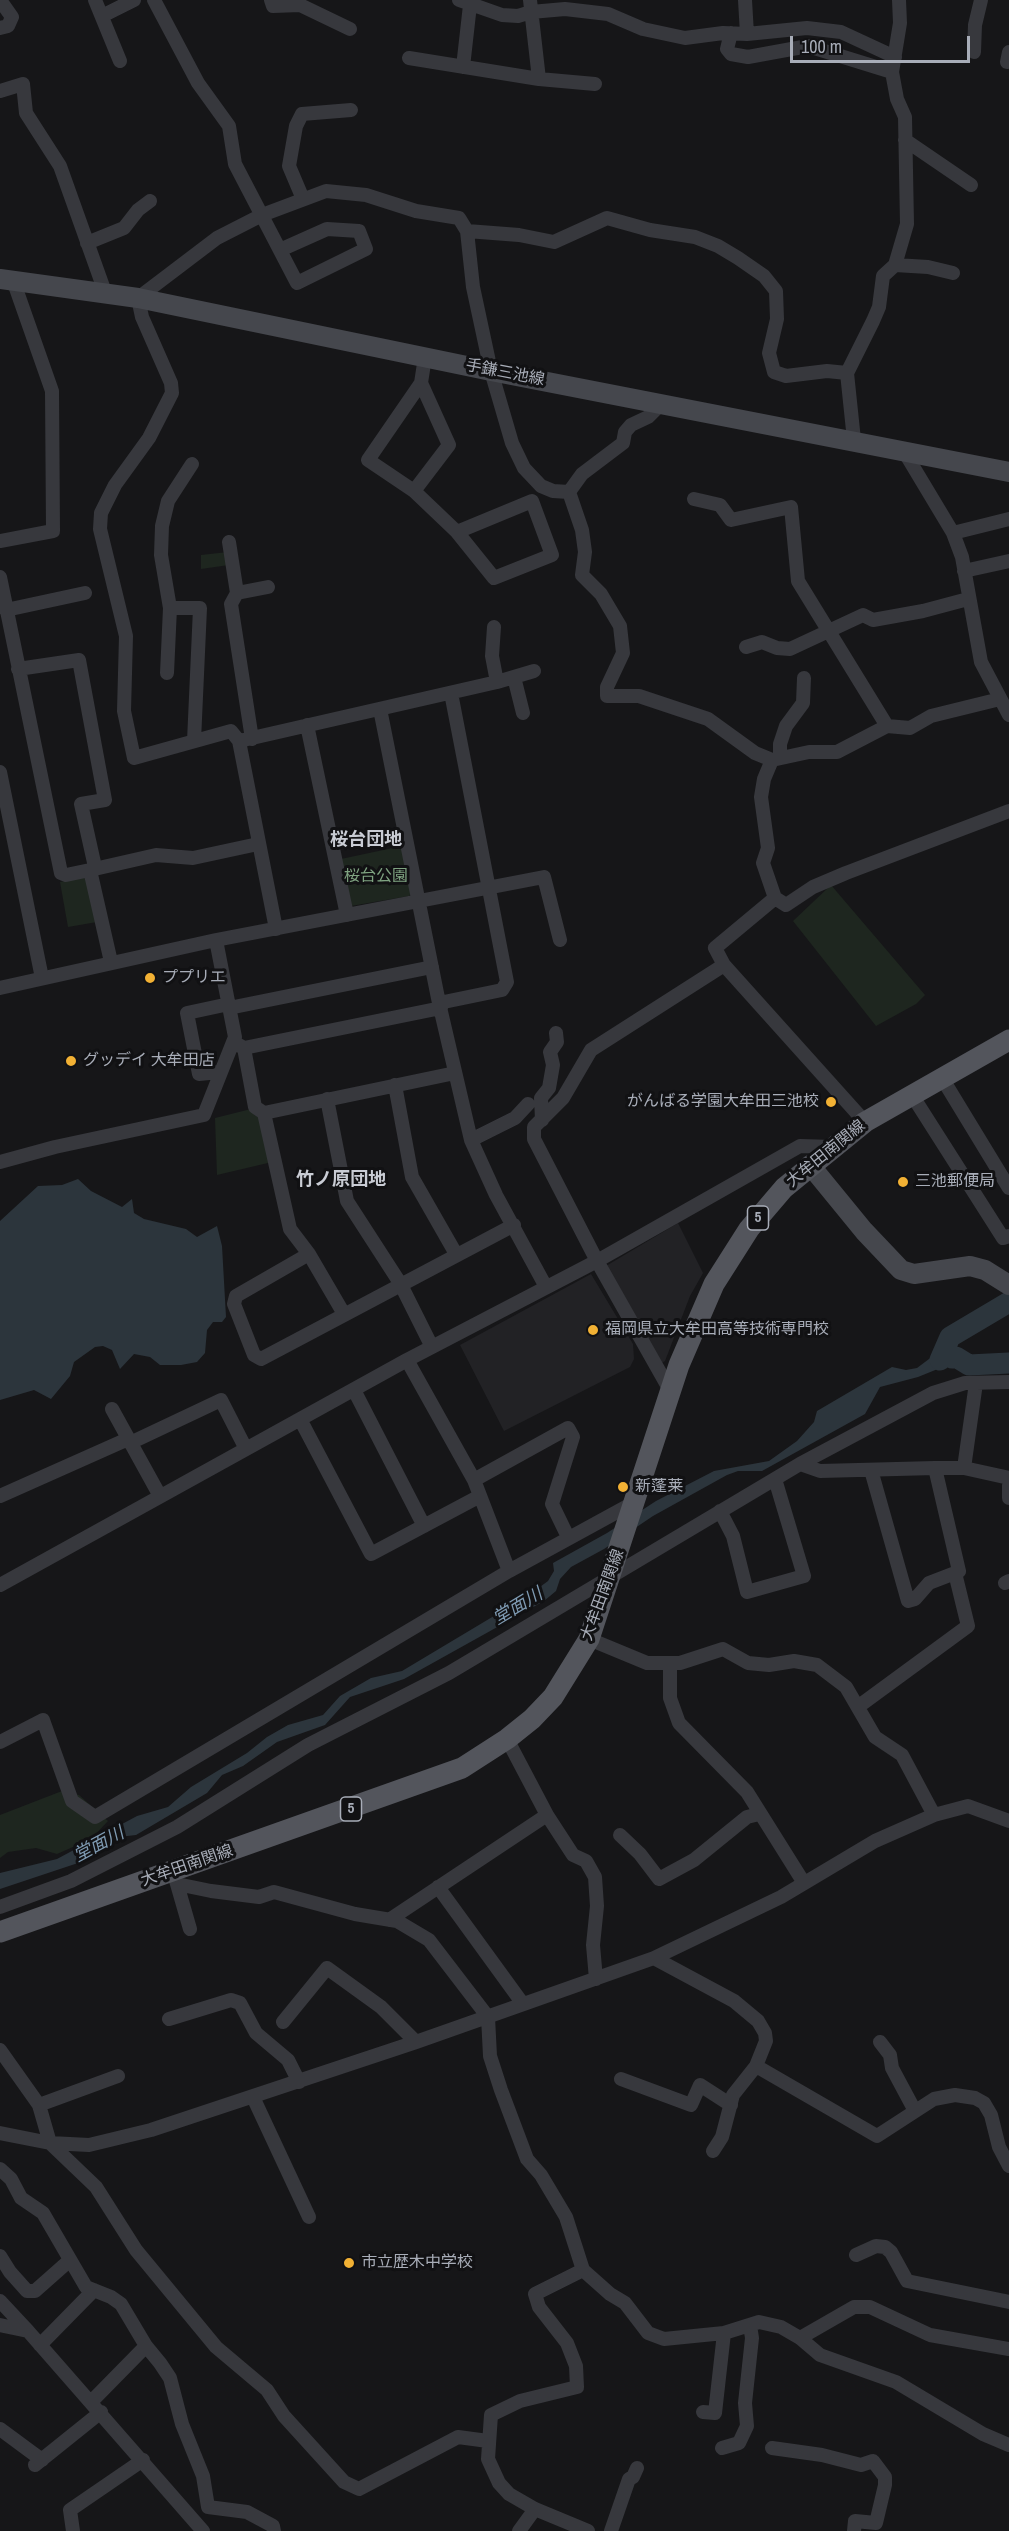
<!DOCTYPE html>
<meta charset="utf-8">
<style>
body{margin:0}
#map{position:relative;width:1009px;height:2531px;overflow:hidden;background:#161618;font-family:"Archivo Narrow",sans-serif}
canvas{display:block}
.scale{position:absolute;left:790px;top:36px;width:180px;height:27px;box-sizing:border-box;border:3px solid #a8adb8;border-top:0;padding-left:8px;font-size:18px;line-height:21px;white-space:nowrap;color:#a8adb8;-webkit-text-stroke:4px #111113;paint-order:stroke}
</style>
<div id="map">
<canvas width="1009" height="2531"></canvas>
<div class="scale">100 m</div>
</div>
<script>
const ctx = document.querySelector('canvas').getContext('2d');
ctx.lineJoin = 'round';
function fillPath(path, color) {
  ctx.fillStyle = color;
  ctx.fill(path, 'evenodd');
}
function poly(rows) {
  const path = new Path2D();
  for (const r of rows) {
    path.moveTo(r[0], r[1]);
    for (let i = 2; i < r.length; i += 2) path.lineTo(r[i], r[i + 1]);
  }
  return path;
}
function strokePath(path, color, width, dash) {
  ctx.strokeStyle = color;
  ctx.lineWidth = width;
  ctx.lineCap = dash ? 'butt' : 'round';
  ctx.setLineDash(dash || []);
  ctx.stroke(path);
}
function label(font, color, halo, rows, align = 'center') {
  ctx.font = font + ' "Archivo Narrow","Noto Sans JP",sans-serif';
  ctx.lineWidth = 6;
  ctx.setLineDash([]);
  ctx.textBaseline = 'middle';
  ctx.strokeStyle = halo;
  ctx.fillStyle = color;
  for (const [text, x, y, turn = 0] of rows) {
    ctx.save();
    ctx.translate(x, y);
    ctx.rotate((+turn || 0) * Math.PI / 180);
    ctx.textAlign = isNaN(turn) ? turn : align;
    if (halo) ctx.strokeText(text, 0, 0);
    ctx.fillText(text, 0, 0);
    ctx.restore();
  }
}
const built = poly([
 [678,1223,703,1273,690,1296,665,1361,660,1364,606,1266],
 [591,1274,633,1344,634,1359,630,1367,504,1431,460,1345]
]);
const green = poly([
 [228,552,229,565,201,569,201,555],
 [402,846,412,892,409,896,351,906,341,859],
 [83,877,88,881,97,922,68,927,60,882],
 [831,885,925,995,916,1004,876,1026,793,921],
 [251,1109,261,1116,272,1162,217,1175,215,1118],
 [62,1791,79,1795,108,1821,91,1839,57,1854,36,1848,8,1852,0,1858,0,1815]
]);
const water = poly([
 [78,1179,91,1191,122,1207,132,1199,134,1213,144,1219,186,1229,197,1237,217,1226,222,1246,226,1317,222,1322,213,1322,207,1330,205,1353,197,1362,181,1365,160,1365,150,1357,134,1354,120,1369,112,1350,103,1346,95,1347,74,1362,70,1376,51,1399,34,1390,0,1400,0,1221,38,1186,62,1185],
 [941,1350,950,1350,978,1360,979,1372,962,1372,955,1362,918,1377,880,1387,865,1414,762,1471,738,1471,727,1475,653,1516,604,1549,571,1567,560,1579,556,1591,544,1601,404,1679,350,1697,325,1725,277,1742,243,1766,222,1775,207,1793,136,1835,119,1837,111,1844,99,1849,94,1857,75,1864,0,1889,0,1873,57,1859,137,1816,168,1807,191,1787,247,1753,267,1737,288,1725,323,1715,340,1696,371,1678,402,1671,529,1595,548,1581,554,1571,553,1563,607,1533,656,1501,714,1471,769,1461,797,1441,814,1422,817,1411,892,1367,906,1370,917,1368]
]);
const river = poly([
 [952,1358,956,1357,969,1365,1009,1363],
 [940,1360,950,1337,1009,1302]
]);
const street = poly([
 [95,0,120,61],
 [154,0,198,83,229,126,235,164,297,283,366,249,359,231,327,229,280,250],
 [271,0,273,6,300,5,350,29],
 [459,0,502,15,518,16,531,12,565,9,608,14,643,29,685,38,723,33,747,34,807,28,841,32,895,57],
 [530,0,539,79],
 [745,0,747,34],
 [102,16,134,0],
 [0,28,8,26,12,17,0,0],
 [731,33,727,49,731,54,748,57,808,46,892,72],
 [974,52,975,25,981,0],
 [409,58,539,79,595,84],
 [1007,62,1009,52],
 [463,67,470,5],
 [0,91,23,84,26,113,60,166,105,292],
 [905,140,971,185],
 [303,199,289,166,296,126,302,114,351,110],
 [467,231,519,235,554,242,607,218,650,230,695,237,718,246,738,258,764,276,776,291,777,319,769,353,774,372,786,376,827,371,847,373],
 [87,243,124,228,138,210,150,201],
 [895,265,928,267,953,273],
 [425,357,421,383,368,460,414,491,457,532,494,578,552,555,532,501,457,532],
 [854,440,847,373,873,321,879,307,883,276,895,265,907,224,905,117,897,99,892,72,900,23,899,0],
 [905,453,953,533,962,557,981,662,1009,715],
 [414,491,449,445,421,383],
 [569,492,582,474,623,443,625,432,631,425,648,417,662,403],
 [694,499,720,505,731,520,791,507,798,581,887,726],
 [953,533,1009,519],
 [0,541,53,531,52,391,13,280],
 [229,542,237,593,231,604,252,739],
 [964,571,1009,561],
 [0,577,61,873,66,875,90,870],
 [237,593,268,587],
 [170,608,200,608,194,741],
 [6,610,85,593],
 [746,647,762,642,777,648,790,649,863,615,873,620,923,611,968,599],
 [18,669,79,660,105,800,81,804,95,867],
 [167,673,170,608,161,555,162,526,168,501,192,464],
 [514,677,523,713],
 [497,682,534,671],
 [380,709,439,1003,471,1140,496,1195,546,1287],
 [307,725,347,915],
 [239,741,497,682,492,656,494,627],
 [780,758,780,744,786,726,803,703,804,678],
 [772,760,764,779,761,797,768,848,763,863,775,898,786,905,813,887,846,873,1009,811],
 [0,772,42,978],
 [775,898,715,948,724,965,865,1122],
 [276,929,239,741,231,731,134,758,124,711,126,636,100,529,101,513,115,485,149,438,172,393,171,383,142,317,138,298,217,238,262,215,326,191,366,195,416,211,459,218,467,231,473,287,491,371,512,443,524,468,541,486,553,491,569,492,582,530,585,552,582,575,601,594,620,626,623,653,607,687,607,696,639,696,708,719,755,753,772,760,809,752,837,752,887,726,910,728,931,716,1000,699],
 [216,940,235,1037,233,1042],
 [111,962,90,870,156,855,193,858,258,844],
 [0,988,216,940,544,877,560,940],
 [439,1003,502,990,507,982,451,693],
 [229,1008,432,967],
 [244,1048,255,1107,264,1113,455,1073],
 [219,1072,199,1074,187,1013,229,1004],
 [942,1078,1009,1188],
 [395,1085,412,1177,456,1254],
 [912,1095,1003,1238,1009,1236],
 [327,1099,347,1201,400,1283,432,1347],
 [264,1113,290,1229,309,1254,236,1296,234,1304,254,1355,261,1359,514,1225],
 [542,1120,541,1098,549,1088,553,1065,550,1052,557,1042,556,1033],
 [471,1140,515,1118,528,1104],
 [0,1162,55,1147,204,1115,233,1042,244,1048,441,1008],
 [309,1254,344,1314],
 [407,1360,474,1480,509,1571],
 [354,1390,424,1526],
 [671,1392,597,1261,534,1139,534,1127,563,1098,591,1050,724,965],
 [112,1409,160,1496],
 [300,1419,371,1554,480,1496],
 [130,1443,221,1400,246,1449],
 [800,1464,820,1471,935,1468],
 [964,1468,976,1383],
 [871,1470,908,1601,915,1599,929,1583,955,1573],
 [474,1480,568,1428,573,1437,552,1504,568,1537],
 [1009,1485,1009,1498],
 [0,1496,128,1439],
 [720,1511,733,1536,747,1592,804,1576,775,1479],
 [1005,1583,1009,1581],
 [0,1585,407,1360,597,1261,800,1146,833,1147],
 [589,1639,647,1663,680,1663,723,1649,748,1663,769,1665,794,1661,817,1665,846,1687,875,1737,902,1755,934,1815],
 [670,1664,670,1698,679,1723,747,1792,804,1883],
 [859,1706,968,1626,955,1573,959,1571,935,1468,964,1468,1009,1478],
 [507,1739,547,1815,573,1855,586,1861,595,1877,597,1906,593,1945,596,1979],
 [0,1742,43,1720,72,1801,95,1817,509,1571,637,1501],
 [620,1835,640,1854,659,1879,694,1860,747,1817,759,1814],
 [172,1870,177,1884,211,1891,259,1897,274,1892,355,1914,397,1921,429,1940,488,2017,490,2056,501,2090,527,2159,541,2175,566,2217,583,2270,610,2294,625,2303,648,2333,664,2339,724,2333,759,2322,781,2327,800,2338,820,2355,896,2382,983,2434,1009,2445],
 [177,1884,190,1929],
 [438,1887,523,2004],
 [0,1907,71,1881,177,1827,308,1745,449,1673,800,1464,933,1393,965,1383,1009,1382],
 [389,1920,547,1815],
 [654,1958,734,2001,758,2021,765,2033,766,2041,756,2066,733,2095,722,2137,713,2151],
 [169,2019,231,2000,240,2003,256,2033,288,2060,299,2082],
 [283,2022,327,1968,381,2007,416,2042],
 [880,2042,890,2055,892,2068,915,2111],
 [0,2050,39,2105,50,2143,96,2187,136,2250,216,2347,267,2390,284,2416,344,2482,359,2489,458,2437,488,2441],
 [756,2066,877,2136,934,2099,955,2095,975,2098,984,2103,991,2115,999,2147,1009,2166],
 [621,2079,691,2105,700,2085,731,2105],
 [253,2097,309,2217],
 [39,2105,118,2076],
 [0,2133,50,2143,89,2145,151,2130,416,2042,654,1958,781,1897,875,1841,934,1815,968,1806,1009,1821],
 [0,2169,11,2179,21,2198,43,2213,86,2287,111,2297,121,2304,146,2346,160,2363,170,2378,182,2424,203,2476,208,2507],
 [856,2255,876,2246,885,2247,891,2252,907,2281,1009,2302],
 [0,2256,10,2272,27,2291,35,2291,70,2260],
 [583,2270,535,2294,539,2307,567,2343,576,2366,577,2387,520,2401,491,2415,488,2459,499,2483,509,2494,535,2509,588,2531],
 [0,2301,28,2331],
 [0,2325,28,2331,203,2531],
 [800,2338,854,2307,870,2307,930,2335,1009,2349],
 [40,2345,94,2290],
 [91,2402,146,2346],
 [703,2412,715,2413,724,2333],
 [0,2429,42,2460],
 [722,2448,739,2443,747,2426,745,2403,752,2338,750,2325],
 [772,2448,822,2455,861,2465,873,2461,885,2477,885,2485,876,2523,855,2521,854,2531],
 [35,2465,101,2412],
 [208,2507,247,2512,273,2526,274,2531],
 [73,2531,70,2510,143,2460],
 [519,2531,535,2509],
 [611,2531,629,2479,633,2477,637,2468]
]);
const secondary = poly([
 [0,279,138,298,491,371,1009,472],
 [810,1165,864,1231,901,1270,914,1274,970,1266,985,1270,1009,1285]
]);
const primary = poly([
 [0,1932,462,1768,507,1739,532,1719,553,1697,589,1639,679,1365,714,1284,749,1229,784,1188,865,1122,1009,1040]
]);
const markers = [
 [150,978,6,"#f2b134"],
 [71,1061,6,"#f2b134"],
 [831,1102,6,"#f2b134"],
 [903,1182,6,"#f2b134"],
 [593,1330,6,"#f2b134"],
 [623,1487,6,"#f2b134"],
 [349,2263,6,"#f2b134"]
];
const shields = [
 [758,1218,21],
 [351,1809,21]
];
const shieldNames = [
 ["5",758,1218],
 ["5",351,1809]
];
const streetNames = [
 ["手鎌三池線",505,373,11],
 ["大牟田南関線",826,1154,-39],
 ["大牟田南関線",603,1595,-70],
 ["大牟田南関線",187,1866,-19]
];
const parkNames = [
 ["桜台公園",376,877]
];
const poiNames = [
 ["ププリエ",162,978],
 ["グッデイ 大牟田店",83,1061],
 ["がんばる学園大牟田三池校",819,1102,"right"],
 ["三池郵便局",915,1182],
 ["福岡県立大牟田高等技術専門校",605,1330],
 ["新蓬莱",635,1487],
 ["市立歴木中学校",361,2263]
];
const neighbourhoodNames = [
 ["桜台団地",366,840],
 ["竹ノ原団地",341,1180]
];
const waterNames = [
 ["堂面川",518,1607,-31],
 ["堂面川",99,1845,-28]
];
fillPath(built, '#222225');
fillPath(green, '#1e261f');
fillPath(water, '#2c353c');
strokePath(river, '#2c353c', 21);
strokePath(street, '#37383d', 14);
strokePath(secondary, '#45474d', 20);
strokePath(primary, '#53555c', 21);
for (const [x, y, r, color] of markers) {
  const dot = new Path2D();
  dot.arc(x, y, r, 0, 2 * Math.PI);
  ctx.fillStyle = color;
  ctx.fill(dot);
  strokePath(dot, '#111113', 2);
}
for (const [x, y, w] of shields) {
  const box = new Path2D();
  box.roundRect(x - w / 2, y - 12, w, 24, 4.5);
  ctx.fillStyle = '#111113';
  ctx.fill(box);
  strokePath(box, '#a8adb8', 1.5);
}
label('bold 15px', '#a8adb8', null, shieldNames);
label('16px', '#a8adb8', '#111113', streetNames);
label('16px', '#7fa381', '#111113', parkNames);
label('16px', '#a8adb8', '#111113', poiNames, 'left');
label('bold 18px', '#c9ccd4', '#111113', neighbourhoodNames);
label('italic 18px', '#7f9bb3', '#111113', waterNames);
</script>
